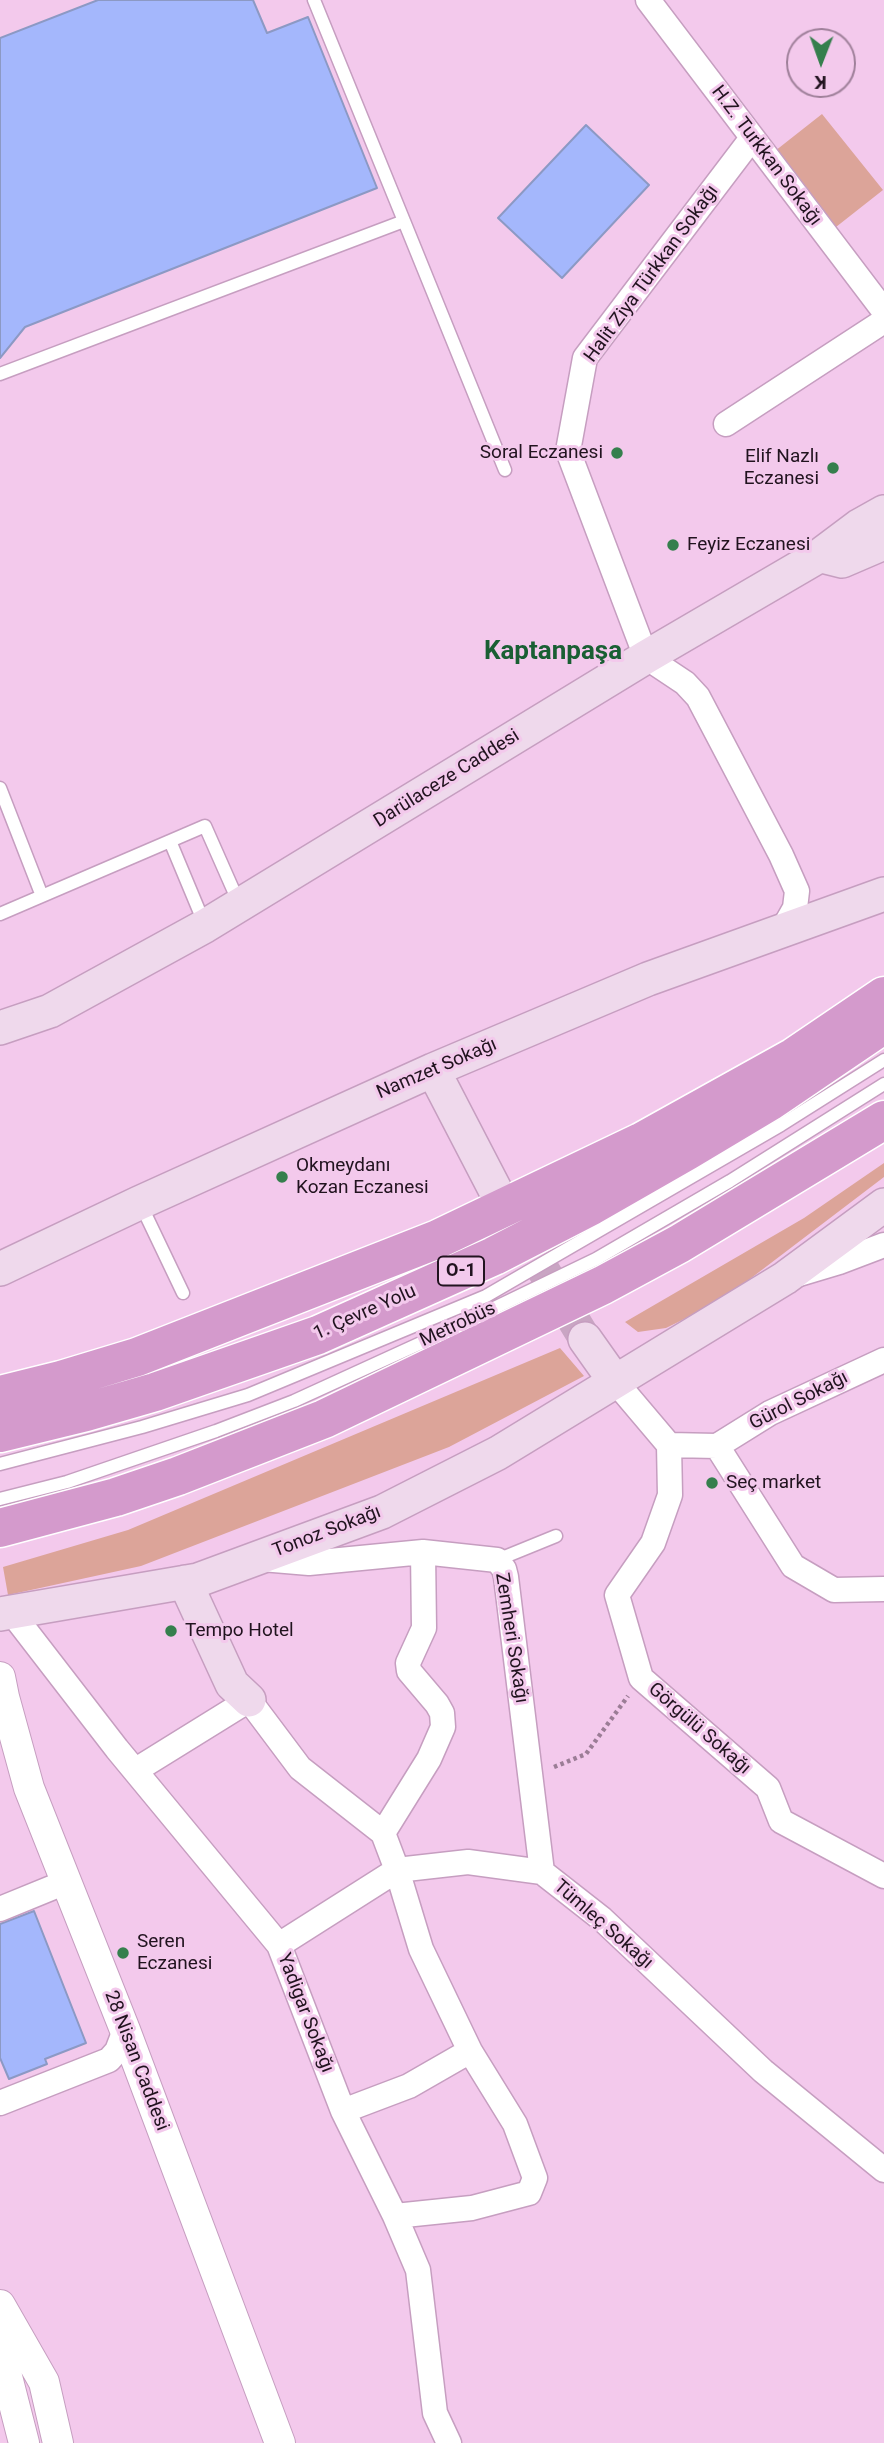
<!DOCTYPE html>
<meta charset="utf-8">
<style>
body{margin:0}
#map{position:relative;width:884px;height:2443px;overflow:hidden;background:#f3c9ec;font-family:Roboto,sans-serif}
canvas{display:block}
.north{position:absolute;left:786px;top:28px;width:70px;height:70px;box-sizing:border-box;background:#f3c9ec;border:2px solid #9f809a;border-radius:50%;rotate:181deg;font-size:19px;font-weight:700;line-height:28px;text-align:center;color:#21131f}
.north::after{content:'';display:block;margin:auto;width:24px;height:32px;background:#357f4d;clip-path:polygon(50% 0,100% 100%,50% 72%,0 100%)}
</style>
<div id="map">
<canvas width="884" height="2443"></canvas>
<div class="north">K</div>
</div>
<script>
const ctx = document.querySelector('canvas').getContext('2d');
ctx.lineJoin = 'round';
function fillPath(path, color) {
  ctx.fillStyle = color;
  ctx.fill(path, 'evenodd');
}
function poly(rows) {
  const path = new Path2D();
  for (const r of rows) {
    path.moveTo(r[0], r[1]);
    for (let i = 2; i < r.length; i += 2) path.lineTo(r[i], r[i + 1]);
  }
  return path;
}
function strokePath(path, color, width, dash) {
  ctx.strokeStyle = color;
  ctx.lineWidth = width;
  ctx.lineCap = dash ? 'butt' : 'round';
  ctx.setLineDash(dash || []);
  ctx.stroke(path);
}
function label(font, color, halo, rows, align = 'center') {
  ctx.font = font + ' Roboto,sans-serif';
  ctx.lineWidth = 6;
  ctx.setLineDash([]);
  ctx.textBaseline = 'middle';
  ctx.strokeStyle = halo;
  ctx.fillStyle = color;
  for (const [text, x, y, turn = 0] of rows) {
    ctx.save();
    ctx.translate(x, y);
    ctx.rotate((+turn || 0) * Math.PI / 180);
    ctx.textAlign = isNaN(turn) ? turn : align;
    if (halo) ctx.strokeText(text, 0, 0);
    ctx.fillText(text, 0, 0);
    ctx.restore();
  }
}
const green = poly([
 [822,114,883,190,836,227,775,151],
 [884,1163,884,1177,721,1301,666,1328,638,1332,625,1322,804,1218],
 [560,1348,584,1376,449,1447,141,1566,8,1595,3,1567,128,1530]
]);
const building = poly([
 [98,0,253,0,267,33,308,17,377,188,25,327,0,358,0,38,98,0],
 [586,125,649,185,562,278,498,218,586,125],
 [34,1911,86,2043,45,2059,47,2064,9,2079,0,2058,0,1924,34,1911]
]);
const secondaryTunnel = poly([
 [513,1220,585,1339]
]);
const path = poly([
 [554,1767,586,1754,628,1696]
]);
const service = poly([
 [404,221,505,470],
 [0,374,404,221,314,0],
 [0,788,42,896],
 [170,841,205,925],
 [0,914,205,826,239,903],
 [141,1205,183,1293],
 [0,1464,142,1427,248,1395,486,1296,781,1125,884,1060],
 [0,1499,67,1482,216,1431,294,1401,434,1337,596,1259,730,1181,884,1084],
 [497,1560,556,1536]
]);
const minor = poly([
 [648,0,884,311],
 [752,138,585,358,568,451,646,657,685,683,698,697,781,855,797,891,795,908,782,931],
 [726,424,884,321],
 [799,1274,839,1262,884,1245],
 [614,1380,669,1445,717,1446,793,1566,834,1590,884,1589],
 [669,1445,670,1495,653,1543,617,1595,641,1678,768,1788,781,1821,884,1876],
 [717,1446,770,1413,884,1360],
 [262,1559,309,1563,423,1552,497,1560,504,1569,506,1577,542,1872],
 [12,1613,117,1749,279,1945,343,2111,395,2216,418,2270,435,2413,449,2443],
 [136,1770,249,1700,300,1768,383,1833,397,1870,468,1862,542,1872,602,1919,763,2071,884,2170],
 [383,1833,429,1759,443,1727,442,1713,437,1704,409,1671,408,1663,424,1628,423,1552],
 [0,1909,66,1882],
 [279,1945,397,1870,421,1949,470,2051,515,2124,535,2178,529,2193,472,2208,395,2216],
 [0,2103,109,2060,117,2051,125,2030],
 [343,2111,409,2086,470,2051]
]);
const tertiary = poly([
 [0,1677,4,1697,29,1788,125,2030,280,2443],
 [0,2305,44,2382,58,2443],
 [2,2310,1,2353,24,2443]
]);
const secondary = poly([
 [822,556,842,561,884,543],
 [0,1028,50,1011,205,926,646,657,819,556,859,526,884,512],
 [433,1070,502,1203],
 [0,1269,139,1203,433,1070,648,979,884,894],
 [585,1339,614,1380],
 [185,1582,232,1684,249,1700],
 [0,1614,198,1580,382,1512,498,1453,785,1278,884,1205]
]);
const trunk = poly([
 [0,1395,61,1380,137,1357,438,1239,641,1142,794,1057,884,996],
 [0,1433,86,1412,155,1392,318,1335,494,1256,591,1206,687,1151,769,1102,884,1024],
 [0,1528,116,1497,178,1476,324,1419,603,1285,679,1244,884,1120]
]);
const markers = [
 [617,453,7,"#357f4d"],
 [833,468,7,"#357f4d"],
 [673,545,7,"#357f4d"],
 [282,1177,7,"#357f4d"],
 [712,1483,7,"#357f4d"],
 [171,1631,7,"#357f4d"],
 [123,1953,7,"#357f4d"]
];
const shields = [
 [461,1271,46]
];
const shieldNames = [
 ["O-1",461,1271]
];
const streetNames = [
 ["H.Z. Turkkan Sokağı",766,156,53],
 ["Halit Ziya Türkkan Sokağı",652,274,-54],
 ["Darülaceze Caddesi",447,779,-32],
 ["Namzet Sokağı",437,1069,-23],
 ["1. Çevre Yolu",365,1313,-24],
 ["Metrobüs",458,1325,-25],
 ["Gürol Sokağı",799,1401,-27],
 ["Tonoz Sokağı",327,1532,-21],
 ["Zemheri Sokağı",511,1638,81],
 ["Görgülü Sokağı",699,1729,41],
 ["Tümleç Sokağı",603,1925,41],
 ["Yadigar Sokağı",305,2013,69],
 ["28 Nisan Caddesi",136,2061,69]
];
const poiNames = [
 ["Soral Eczanesi",603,453,"right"],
 ["Elif Nazlı",819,457,"right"],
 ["Eczanesi",819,479,"right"],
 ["Feyiz Eczanesi",687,545],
 ["Okmeydanı",296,1166],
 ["Kozan Eczanesi",296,1188],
 ["Seç market",726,1483],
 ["Tempo Hotel",185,1631],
 ["Seren",137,1942],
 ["Eczanesi",137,1964]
];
const districtNames = [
 ["Kaptanpaşa",553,652]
];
fillPath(green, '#dca499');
fillPath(building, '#a4b7fc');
strokePath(building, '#8c99c4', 2);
strokePath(secondaryTunnel, '#c9a5c3', 33, [33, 17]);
strokePath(service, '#c69ec0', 15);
strokePath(minor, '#c69ec0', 27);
strokePath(tertiary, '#c69ec0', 32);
strokePath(secondary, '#c69ec0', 36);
strokePath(trunk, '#fff', 41);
strokePath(path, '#9b7d96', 4.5, [3.5, 3.5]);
strokePath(service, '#fff', 12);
strokePath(minor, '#fff', 24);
strokePath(tertiary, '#fff', 30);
strokePath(secondary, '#efd9ec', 33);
strokePath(trunk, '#d49acc', 38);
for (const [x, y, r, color] of markers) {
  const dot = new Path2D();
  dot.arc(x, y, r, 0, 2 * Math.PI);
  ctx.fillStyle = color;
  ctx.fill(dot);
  strokePath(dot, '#f3c9ec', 2.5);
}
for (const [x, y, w] of shields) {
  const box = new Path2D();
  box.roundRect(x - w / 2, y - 14.5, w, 29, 5);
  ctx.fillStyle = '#f3c9ec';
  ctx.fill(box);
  strokePath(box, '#21131f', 2);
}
label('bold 18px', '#21131f', null, shieldNames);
label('19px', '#21131f', '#f3c9ec', streetNames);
label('19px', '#21131f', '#f3c9ec', poiNames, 'left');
label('bold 26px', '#195f33', '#f3c9ec', districtNames);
</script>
